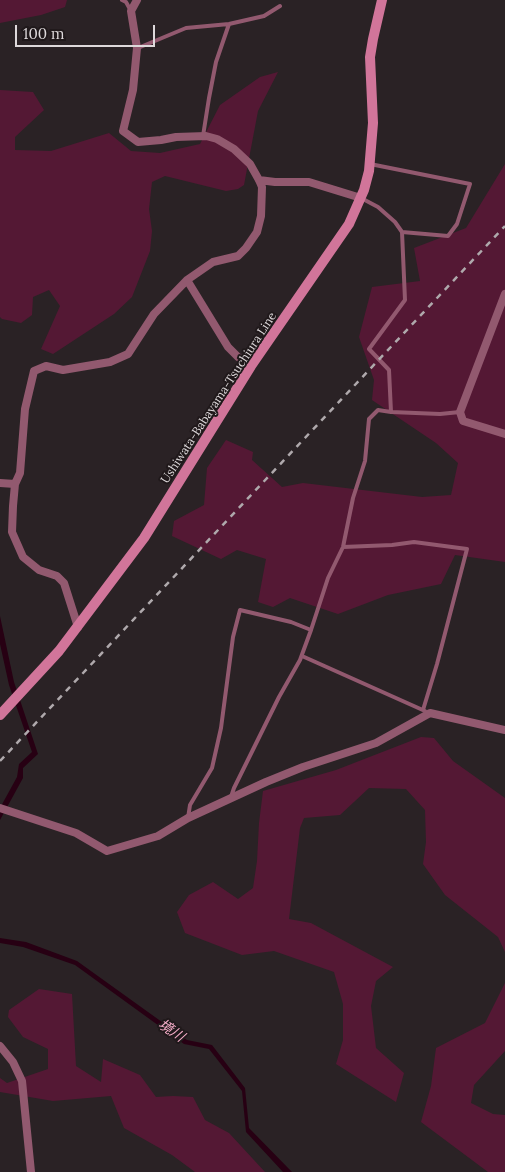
<!DOCTYPE html>
<meta charset="utf-8">
<style>
body{margin:0}
#map{position:relative;width:505px;height:1172px;overflow:hidden;background:#2a2225;font-family:Lora,serif}
canvas{display:block}
.scale{position:absolute;left:15px;top:25px;width:140px;height:22px;box-sizing:border-box;border:2px solid #ded9db;border-top:0;padding-left:6px;font-size:15px;line-height:18px;white-space:nowrap;color:#ded9db;-webkit-text-stroke:4px #20191b;paint-order:stroke}
</style>
<div id="map">
<canvas width="505" height="1172"></canvas>
<div class="scale">100 m</div>
</div>
<script>
const ctx = document.querySelector('canvas').getContext('2d');
ctx.lineJoin = 'round';
function fillPath(path, color) {
  ctx.fillStyle = color;
  ctx.fill(path, 'evenodd');
}
function poly(rows) {
  const path = new Path2D();
  for (const r of rows) {
    path.moveTo(r[0], r[1]);
    for (let i = 2; i < r.length; i += 2) path.lineTo(r[i], r[i + 1]);
  }
  return path;
}
function strokePath(path, color, width, dash) {
  ctx.strokeStyle = color;
  ctx.lineWidth = width;
  ctx.lineCap = dash ? 'butt' : 'round';
  ctx.setLineDash(dash || []);
  ctx.stroke(path);
}
function label(font, color, halo, rows, align = 'center') {
  ctx.font = font + ' Lora,"Noto Sans JP",serif';
  ctx.lineWidth = 4;
  ctx.setLineDash([]);
  ctx.textBaseline = 'middle';
  ctx.strokeStyle = halo;
  ctx.fillStyle = color;
  for (const [text, x, y, turn = 0] of rows) {
    ctx.save();
    ctx.translate(x, y);
    ctx.rotate((+turn || 0) * Math.PI / 180);
    ctx.textAlign = isNaN(turn) ? turn : align;
    if (halo) ctx.strokeText(text, 0, 0);
    ctx.fillText(text, 0, 0);
    ctx.restore();
  }
}
const green = poly([
 [0,0,67,0,65,7,41,15,0,23],
 [278,72,258,111,244,185,238,189,226,191,165,176,152,182,149,209,152,231,150,251,132,297,114,314,53,354,41,349,60,306,49,290,33,297,32,315,21,323,2,319,0,317,0,90,33,92,44,110,15,137,15,150,51,151,109,133,131,151,160,153,200,144,220,105,260,77],
 [505,164,505,562,455,555,441,584,388,595,338,614,290,598,273,607,258,602,266,559,237,550,221,559,172,536,174,521,204,505,207,468,226,440,253,452,252,460,282,487,303,483,422,497,451,495,458,463,436,443,372,400,374,380,359,337,372,287,420,281,414,248,466,228],
 [421,737,434,738,453,761,505,798,505,952,498,937,445,895,423,864,426,842,425,810,406,789,369,788,340,815,304,818,300,828,289,919,311,923,393,967,376,981,371,1006,376,1048,404,1073,396,1102,336,1064,343,1040,343,1004,334,972,274,951,242,955,185,933,177,912,189,895,213,882,238,899,253,888,257,861,259,823,263,791,336,770],
 [505,983,505,1051,474,1085,471,1103,493,1114,505,1115,505,1172,488,1172,421,1122,431,1086,436,1048,485,1023],
 [39,989,72,994,76,1066,101,1082,103,1059,140,1075,156,1097,173,1096,193,1097,205,1120,229,1133,265,1172,195,1172,172,1155,124,1128,111,1096,53,1101,0,1092,0,1078,7,1083,48,1069,48,1049,23,1037,8,1017,9,1010]
]);
const water = poly([
 [0,616,14,682,38,754,23,768,23,778,0,820,0,808,17,777,19,764,32,752,9,685,0,644],
 [0,938,26,942,77,961,187,1040,212,1045,245,1088,249,1128,292,1172,283,1172,246,1132,242,1091,209,1049,184,1044,75,965,23,947,0,943]
]);
const service = poly([
 [122,0,126,2,131,11],
 [138,48,186,28,229,24,264,16,280,6],
 [203,136,209,98,216,62,229,24],
 [370,164,470,184,457,224,448,236,402,232],
 [361,198,378,207,395,222,402,232,405,300,369,349,389,370,391,412],
 [343,547,392,545,414,542,467,549,437,664,423,710],
 [311,630,328,578,343,547,353,498,365,461,369,419,378,410,391,412,440,414,460,412],
 [302,656,425,711],
 [188,818,190,805,212,768,221,728,233,637,240,610,291,622,311,630,300,660,279,697,234,788,231,797]
]);
const minor = poly([
 [259,180,275,182,309,182,361,198],
 [187,280,228,347,238,357,251,366],
 [505,294,460,412,463,421,505,434],
 [0,483,15,484],
 [78,627,64,583,57,576,39,570,23,557,12,532,13,506,15,484,20,473,25,409,34,371,46,366,63,370,110,362,128,354,154,314,187,280,213,262,238,256,246,248,257,232,261,216,262,187,259,180,250,164,234,149,217,139,206,136,176,137,161,140,138,142,123,131,133,90,137,48,131,11,137,0],
 [0,808,76,833,107,851,158,836,188,818,266,782,303,767,376,743,430,713,505,730],
 [0,1046,13,1062,22,1081,31,1172]
]);
const secondary = poly([
 [0,715,59,651,144,538,251,366,349,224,364,190,369,171,373,123,370,57,373,39,382,0]
]);
const rail = poly([
 [0,761,505,226]
]);
const streetNames = [
 ["Ushiwata-Babayama-Tsuchiura Line",219,398,-57]
];
const waterNames = [
 ["境川",171,1031,34]
];
fillPath(green, '#541834');
fillPath(water, '#270013');
strokePath(service, '#92596f', 4);
strokePath(minor, '#92596f', 8);
strokePath(secondary, '#d1759a', 10);
strokePath(rail, '#afa9ac', 2.5, [6, 6]);
label('12px', '#ded9db', '#20191b', streetNames);
label('italic 14px', '#f5adc8', '#20191b', waterNames);
</script>
